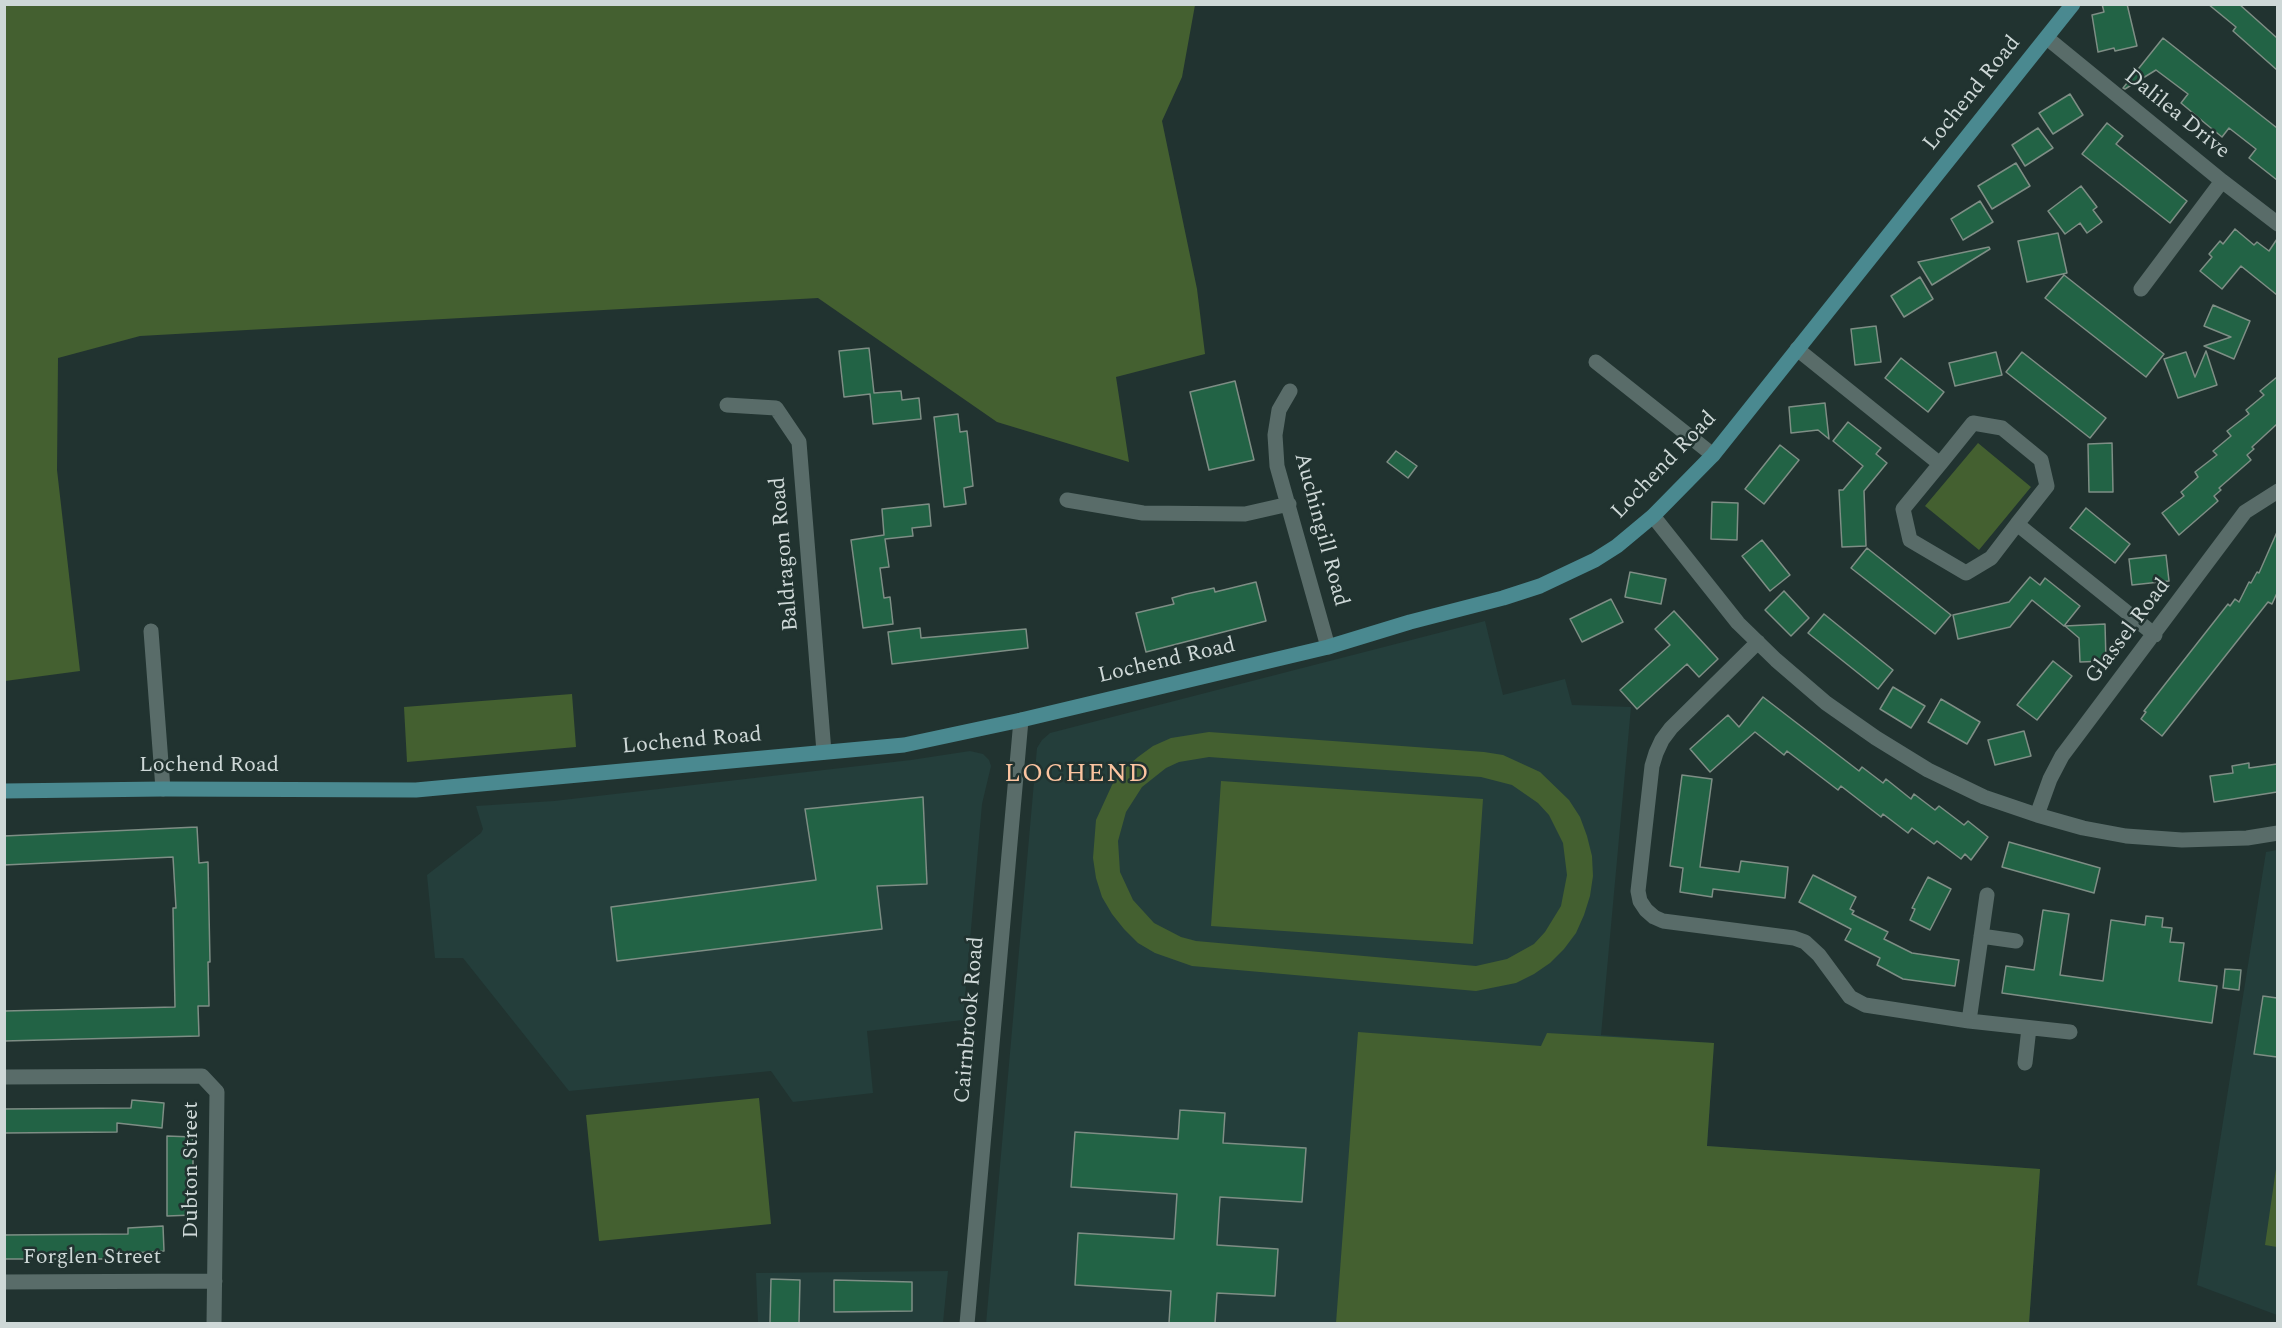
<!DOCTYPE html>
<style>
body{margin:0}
#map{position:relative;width:2282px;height:1328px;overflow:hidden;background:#213330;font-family:Spectral,serif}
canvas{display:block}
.frame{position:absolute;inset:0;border:6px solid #ced8d7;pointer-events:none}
</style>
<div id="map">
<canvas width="2282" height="1328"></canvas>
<div class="frame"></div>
</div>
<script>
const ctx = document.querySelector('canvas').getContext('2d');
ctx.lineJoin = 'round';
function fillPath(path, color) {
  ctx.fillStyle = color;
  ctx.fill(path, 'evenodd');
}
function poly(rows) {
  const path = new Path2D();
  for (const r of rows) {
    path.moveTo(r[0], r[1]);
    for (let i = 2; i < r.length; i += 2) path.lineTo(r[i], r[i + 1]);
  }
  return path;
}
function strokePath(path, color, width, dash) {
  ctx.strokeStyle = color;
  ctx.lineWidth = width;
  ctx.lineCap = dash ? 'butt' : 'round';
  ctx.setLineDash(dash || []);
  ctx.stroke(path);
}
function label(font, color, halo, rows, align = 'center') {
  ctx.font = font + ' Spectral,serif';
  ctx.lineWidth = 5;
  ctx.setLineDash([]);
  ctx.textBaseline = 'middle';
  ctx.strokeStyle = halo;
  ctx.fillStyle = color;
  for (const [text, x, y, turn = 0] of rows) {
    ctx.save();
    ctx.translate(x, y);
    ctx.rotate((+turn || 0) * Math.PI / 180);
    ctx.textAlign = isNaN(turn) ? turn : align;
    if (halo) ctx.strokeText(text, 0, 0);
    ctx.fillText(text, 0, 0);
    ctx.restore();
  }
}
const built = poly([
 [1485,621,1503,695,1565,679,1572,705,1631,707,1601,1035,1714,1043,1707,1146,2040,1169,2029,1323,986,1324,1037,748,1042,740,1050,733],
 [970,751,983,754,989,760,991,766,982,804,963,1020,867,1031,873,1093,793,1102,771,1071,569,1091,463,958,435,958,427,875,481,833,483,829,476,806,554,801,911,760],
 [2277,850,2277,1315,2197,1285,2266,852],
 [948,1271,943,1323,758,1323,756,1273]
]);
const green = poly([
 [4,5,1195,5,1182,77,1162,121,1197,289,1205,354,1116,377,1129,462,997,422,818,298,140,336,58,358,57,470,80,671,5,681],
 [1978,443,2031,487,1979,550,1925,506],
 [572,694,576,747,407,762,404,707],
 [1209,732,1484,752,1503,755,1540,772,1569,800,1580,817,1587,836,1592,856,1593,876,1590,896,1584,915,1576,933,1564,949,1550,963,1534,974,1516,983,1476,991,1192,966,1155,953,1138,943,1124,929,1112,914,1102,897,1096,878,1093,858,1096,820,1112,785,1123,770,1138,757,1153,746,1171,738],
 [1209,757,1481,777,1512,785,1538,803,1549,815,1563,843,1567,875,1561,906,1545,932,1534,944,1507,959,1476,966,1196,941,1181,937,1154,923,1133,900,1120,872,1118,841,1126,812,1142,787,1166,768,1179,762],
 [1221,781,1483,799,1473,944,1211,926],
 [1358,1032,1541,1046,1547,1033,1714,1043,1707,1146,2040,1169,2029,1323,1336,1323],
 [759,1098,771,1224,599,1241,586,1115],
 [2277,1162,2278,1247,2277,1247,2265,1245]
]);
const building = poly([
 [2102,4,2127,4,2137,46,2115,51,2114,48,2098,52,2092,15,2104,12,2102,4],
 [2208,4,2239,4,2277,38,2277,70,2233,31,2236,27,2208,4],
 [2163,38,2277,128,2277,180,2249,158,2256,149,2229,128,2222,137,2206,124,2181,103,2188,94,2156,70,2125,89,2123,88,2163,38],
 [2070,94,2083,115,2053,134,2039,113,2070,94],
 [2107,123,2123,136,2116,144,2187,201,2170,223,2082,154,2107,123],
 [2038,128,2053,148,2025,166,2012,145,2038,128],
 [2016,163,2030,186,1992,209,1978,186,2016,163],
 [2081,186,2097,207,2093,210,2102,222,2087,233,2080,223,2065,234,2048,211,2081,186],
 [1980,201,1993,222,1963,240,1951,219,1980,201],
 [2235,229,2254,245,2257,242,2269,251,2277,239,2277,295,2241,266,2222,289,2200,271,2212,257,2209,254,2220,241,2223,244,2235,229],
 [2058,233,2067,273,2027,282,2018,241,2058,233],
 [1989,247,1990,249,1932,285,1918,262,1989,247],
 [2064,275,2164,354,2146,377,2045,298,2064,275],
 [1920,277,1933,299,1904,317,1891,296,1920,277],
 [2213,305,2250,321,2234,359,2204,346,2231,337,2204,326,2213,305],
 [1876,326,1881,362,1855,365,1851,329,1876,326],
 [869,348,874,393,901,391,902,400,919,398,921,419,873,424,870,394,844,397,839,351,869,348],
 [2206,351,2217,385,2178,398,2164,359,2186,352,2195,377,2206,351],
 [1996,352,2002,375,1955,386,1949,363,1996,352],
 [2022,352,2106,418,2090,438,2006,372,2022,352],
 [1901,358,1944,392,1928,412,1885,378,1901,358],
 [2277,377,2277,424,2252,447,2254,449,2247,455,2251,460,2219,488,2221,490,2214,496,2218,501,2179,535,2162,513,2184,496,2181,492,2198,477,2195,472,2217,455,2213,451,2231,436,2227,431,2249,414,2246,410,2264,395,2260,391,2277,377],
 [1235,381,1254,460,1209,470,1190,392,1235,381],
 [1825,403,1829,439,1818,430,1791,433,1789,407,1825,403],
 [958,414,960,432,967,431,973,486,964,488,966,504,944,507,934,417,958,414],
 [1848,422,1881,448,1876,454,1887,463,1864,491,1866,546,1842,547,1839,490,1843,490,1863,466,1833,441,1848,422],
 [2112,443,2113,492,2089,492,2088,444,2112,443],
 [1780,445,1799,460,1764,504,1745,489,1780,445],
 [1396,451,1417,466,1408,478,1387,462,1396,451],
 [1712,502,1738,503,1737,540,1711,539,1712,502],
 [929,504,931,526,912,528,913,536,885,539,889,567,880,568,884,598,890,597,893,624,863,628,851,540,884,535,882,509,929,504],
 [2086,508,2130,544,2115,563,2070,528,2086,508],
 [2277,532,2277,593,2272,604,2268,602,2162,736,2141,719,2146,712,2144,711,2228,604,2230,606,2235,599,2239,602,2249,582,2251,583,2257,572,2259,573,2277,532],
 [1762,540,1790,575,1770,591,1742,556,1762,540],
 [1867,548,1951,615,1935,634,1851,568,1867,548],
 [2166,555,2169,581,2132,585,2129,559,2166,555],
 [1630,572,1666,579,1661,604,1625,597,1630,572],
 [2030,577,2040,585,2045,578,2080,606,2064,626,2032,600,2010,627,1958,639,1953,615,2009,602,2030,577],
 [1256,582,1266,621,1146,652,1136,613,1174,604,1172,598,1186,594,1214,588,1215,592,1256,582],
 [1784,591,1809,618,1791,636,1765,610,1784,591],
 [1611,599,1623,622,1582,642,1570,619,1611,599],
 [1674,611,1718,659,1699,677,1687,664,1637,709,1620,690,1670,645,1655,629,1674,611],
 [1824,614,1893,670,1878,689,1808,633,1824,614],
 [2105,624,2106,661,2080,662,2079,638,2065,626,2105,624],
 [920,628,921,638,1026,629,1028,648,892,664,888,632,920,628],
 [2053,661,2072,676,2037,720,2017,705,2053,661],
 [1893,687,1925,706,1911,728,1880,709,1893,687],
 [1763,697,1859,771,1862,767,1883,783,1886,779,1911,799,1914,794,1935,810,1939,806,1964,825,1968,821,1988,837,1971,860,1965,854,1961,859,1937,841,1934,844,1912,828,1908,833,1883,814,1881,817,1841,786,1838,790,1787,751,1784,755,1755,732,1710,772,1690,749,1728,715,1739,727,1763,697],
 [1941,699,1980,722,1967,744,1928,722,1941,699],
 [2024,731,2031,756,1995,765,1988,740,2024,731],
 [2249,763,2249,768,2277,764,2277,792,2214,802,2210,776,2233,773,2232,766,2249,763],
 [1682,775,1712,779,1700,867,1739,872,1741,861,1788,867,1785,898,1713,889,1712,897,1680,892,1683,868,1670,866,1682,775],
 [923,797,927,884,877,886,882,929,617,961,611,907,816,880,805,809,923,797],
 [197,827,199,863,208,862,210,962,208,962,209,1006,198,1006,199,1036,4,1041,4,1011,175,1007,173,908,176,908,173,857,4,865,4,836,197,827],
 [2009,842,2100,868,2094,893,2002,867,2009,842],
 [1813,875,1856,897,1850,909,1854,911,1852,914,1888,932,1884,939,1912,953,1959,960,1955,986,1903,979,1877,965,1880,958,1845,940,1851,929,1799,902,1813,875],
 [1928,877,1951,889,1930,930,1910,920,1915,909,1912,908,1928,877],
 [2043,910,2069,914,2060,975,2103,981,2111,920,2145,925,2146,916,2163,918,2162,927,2172,928,2170,942,2184,943,2179,981,2217,986,2212,1023,2002,993,2006,966,2034,970,2043,910],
 [2225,969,2241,970,2239,990,2223,988,2225,969],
 [2263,996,2277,998,2277,1057,2254,1054,2263,996],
 [132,1100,164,1103,162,1128,117,1123,117,1132,4,1133,4,1109,131,1108,132,1100],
 [1180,1110,1225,1113,1223,1143,1306,1148,1302,1202,1220,1197,1217,1245,1278,1249,1275,1296,1217,1293,1215,1323,1169,1323,1171,1291,1075,1285,1078,1233,1174,1239,1177,1194,1071,1187,1075,1132,1178,1139,1180,1110],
 [167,1136,193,1137,193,1215,167,1216,167,1136],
 [163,1226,164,1251,118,1254,118,1259,4,1259,4,1235,128,1234,128,1228,163,1226],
 [771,1279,800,1280,799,1323,770,1323,771,1279],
 [834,1280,912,1282,912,1311,834,1312,834,1280]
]);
const street = poly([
 [2047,38,2222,181,2278,224],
 [2141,289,2222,181],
 [1797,349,1940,464,1973,423,2002,428,2041,460,2047,486,2017,524,2155,635],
 [1596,362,1713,455],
 [1290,391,1279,410,1275,435,1277,466,1328,647],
 [727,405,776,408,799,442,824,752],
 [1940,464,1903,509,1910,540,1966,573,1991,558,2017,524],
 [1067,500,1143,513,1245,514,1289,504],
 [1653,516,1738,623,1776,660,1826,703,1876,738,1928,770,1984,797,2037,815,2083,828,2126,836,2182,840,2247,838,2278,833],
 [151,631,163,789],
 [1758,642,1671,728,1662,740,1656,753,1652,766,1638,891,1640,901,1646,910,1654,917,1663,921,1794,938,1805,942,1819,955,1850,997,1865,1005,1969,1021,2070,1032],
 [2037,815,2050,779,2062,756,2245,512,2278,491],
 [1981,936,2016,941],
 [1969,1021,1987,895],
 [2025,1063,2029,1028],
 [4,1077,202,1076,217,1092,214,1324],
 [4,1282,215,1281],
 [967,1324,1021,720]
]);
const secondary = poly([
 [4,791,163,789,416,790,904,745,1021,720,1328,647,1410,622,1503,598,1540,586,1595,560,1617,546,1653,516,1713,455,2073,4]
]);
const streetNames = [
 ["Lochend Road",1973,94,-51],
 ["Dalilea Drive",2176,115,39],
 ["Lochend Road",1665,466,-46],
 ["Auchingill Road",1320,530,75],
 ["Baldragon Road",786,554,-95],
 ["Glassel Road",2129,632,-53],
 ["Lochend Road",1167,662,-13],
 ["Lochend Road",692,742,-5],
 ["Lochend Road",209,767],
 ["Cairnbrook Road",971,1020,-85],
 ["Dubton Street",193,1170,-90],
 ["Forglen Street",92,1259]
];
const quarterNames = [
 ["LOCHEND",1077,776]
];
fillPath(built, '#243e3b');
fillPath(green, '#446030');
fillPath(building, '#226345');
strokePath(building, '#7e8e85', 1.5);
strokePath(street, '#596c69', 15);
strokePath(secondary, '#4a8990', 15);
label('22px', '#ced8d7', '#213330', streetNames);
ctx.letterSpacing = '1.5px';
label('26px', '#fcc4a0', '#213330', quarterNames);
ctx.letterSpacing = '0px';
</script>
